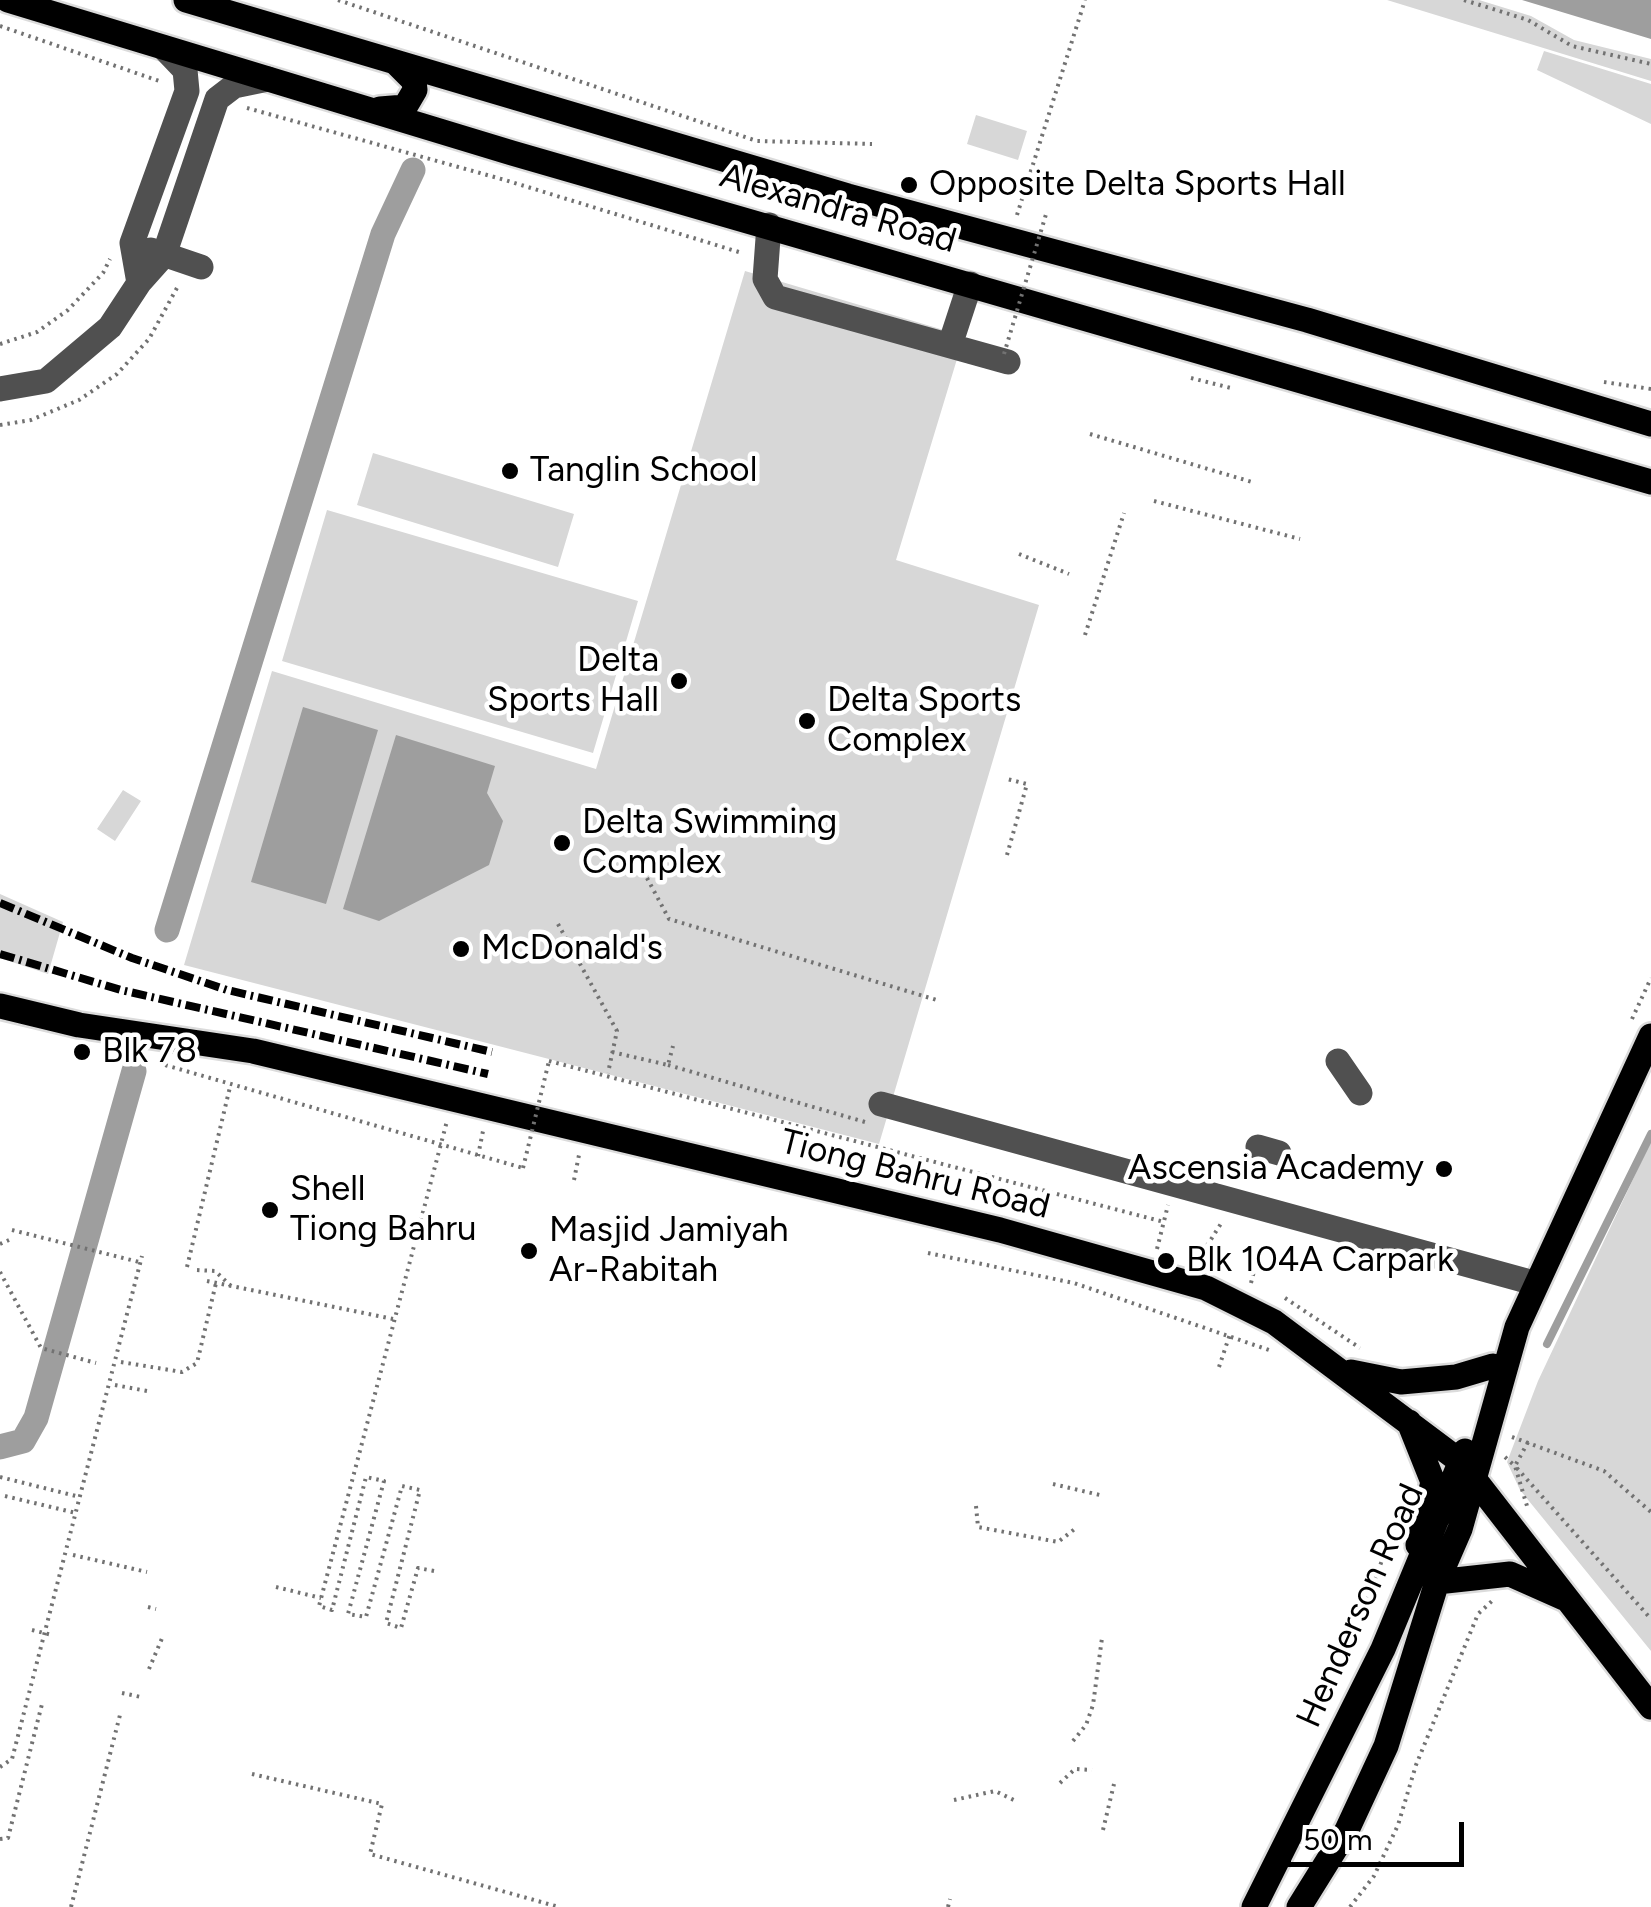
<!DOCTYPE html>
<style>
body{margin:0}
#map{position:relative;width:1651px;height:1907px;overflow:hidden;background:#fff;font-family:Figtree,sans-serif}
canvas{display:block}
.scale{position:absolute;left:1286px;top:1822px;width:178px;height:45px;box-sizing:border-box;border:5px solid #000;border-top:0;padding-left:12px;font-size:30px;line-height:35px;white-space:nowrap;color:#000;-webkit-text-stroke:8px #fff;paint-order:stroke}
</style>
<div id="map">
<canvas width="1651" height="1907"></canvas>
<div class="scale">50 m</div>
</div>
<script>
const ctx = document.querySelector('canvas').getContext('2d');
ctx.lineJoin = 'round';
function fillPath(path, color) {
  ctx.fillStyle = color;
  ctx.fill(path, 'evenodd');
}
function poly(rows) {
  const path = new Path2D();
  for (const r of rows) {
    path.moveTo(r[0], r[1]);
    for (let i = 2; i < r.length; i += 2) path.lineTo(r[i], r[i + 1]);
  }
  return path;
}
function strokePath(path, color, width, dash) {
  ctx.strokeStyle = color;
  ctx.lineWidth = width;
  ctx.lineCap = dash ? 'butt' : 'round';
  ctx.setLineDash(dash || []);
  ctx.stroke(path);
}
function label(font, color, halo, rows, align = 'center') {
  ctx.font = font + ' Figtree,sans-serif';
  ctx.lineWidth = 9;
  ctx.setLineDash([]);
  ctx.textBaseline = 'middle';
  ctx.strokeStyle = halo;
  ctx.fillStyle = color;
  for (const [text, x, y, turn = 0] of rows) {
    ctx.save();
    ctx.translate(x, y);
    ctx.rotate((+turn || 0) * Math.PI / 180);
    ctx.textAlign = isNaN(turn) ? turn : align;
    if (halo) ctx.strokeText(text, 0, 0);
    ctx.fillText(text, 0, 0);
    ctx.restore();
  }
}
const green = poly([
 [1387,0,1479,0,1531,16,1574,40,1651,59,1651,81],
 [1544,51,1651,84,1651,124,1537,70],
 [976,115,1027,131,1018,160,967,144],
 [745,271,964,336,896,560,1039,605,879,1144,184,965,272,671,596,769],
 [373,453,574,514,558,567,357,505],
 [327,510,638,601,593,753,282,661],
 [123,790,141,801,115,841,97,829],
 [0,894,63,922,48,974,0,958],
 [1651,1141,1651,1651,1520,1490,1507,1462,1538,1381]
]);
const water = poly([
 [1522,0,1651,0,1651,39],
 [303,707,378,730,326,904,251,882],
 [396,735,495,766,487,793,503,821,489,865,379,921,343,909]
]);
const stream = poly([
 [1547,1344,1651,1134]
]);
const canal = poly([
 [167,930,383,234,413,170],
 [0,1447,23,1441,36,1418,134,1071]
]);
const path = poly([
 [338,0,757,141,872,144],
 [1464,0,1528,20,1572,46,1651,64],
 [0,26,162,82],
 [247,108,505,180,742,253],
 [1017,215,1085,0],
 [0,344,37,332,68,310,103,273,110,259],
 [1191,378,1231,388],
 [1604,382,1651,389],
 [0,425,31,420,79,400,117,374,149,339,178,286],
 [1090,434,1252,482],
 [1154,501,1300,539],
 [1019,554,1069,574],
 [1085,635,1124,513],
 [1007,855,1027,784,1007,779],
 [647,878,669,919,940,1001],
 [558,924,617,1031,608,1073],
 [1632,1019,1651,978],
 [612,1052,668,1065,673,1046],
 [549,1061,1164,1222],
 [158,1063,523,1168],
 [668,1065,865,1122],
 [478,1156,483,1131],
 [574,1180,579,1155],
 [12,1230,139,1262],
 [0,1244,9,1240],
 [1157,1249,1168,1205],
 [1203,1252,1222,1222],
 [928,1253,1074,1283,1269,1350],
 [187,1267,230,1087],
 [197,1270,215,1271,231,1286],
 [0,1272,41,1348,96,1363],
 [207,1281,393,1319],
 [1251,1283,1256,1263],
 [1285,1298,1360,1348],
 [121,1362,182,1372,197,1363,216,1283],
 [1219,1367,1230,1334],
 [115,1385,147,1391],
 [1512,1437,1604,1471,1651,1512],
 [1528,1442,1515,1466,1651,1619],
 [1505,1457,1515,1466,1527,1506],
 [0,1477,80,1497],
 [1053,1484,1104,1496],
 [5,1496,76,1513],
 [1401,1501,1404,1481],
 [976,1506,978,1527,1058,1542,1076,1528],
 [73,1555,147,1572],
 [434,1571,418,1568,401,1628,386,1623,420,1490,402,1486,366,1617,348,1614,384,1481,366,1477,332,1610,319,1606,447,1121],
 [276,1587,321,1598],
 [148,1607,156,1609],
 [32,1630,52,1635],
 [149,1669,163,1636],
 [1336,1684,1397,1520],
 [122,1693,141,1697],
 [1073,1741,1086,1725,1093,1705,1102,1638],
 [0,1767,12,1759,142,1256],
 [252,1774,382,1804,370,1854,559,1907],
 [1060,1783,1075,1769,1092,1770],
 [954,1800,995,1791,1018,1802],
 [1103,1830,1114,1784],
 [0,1839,8,1838,42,1704],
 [71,1907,121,1711],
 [948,1907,950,1899],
 [1350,1907,1374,1876,1398,1825,1416,1765,1478,1614,1492,1601]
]);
const minor = poly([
 [769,225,765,279,775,297,1008,362],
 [151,250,201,267],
 [139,283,132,243,187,91,185,70,164,48],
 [950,345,970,284],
 [0,389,46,381,110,327,139,283,164,255,217,99,234,86,268,79],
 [1338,1061,1360,1093],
 [881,1104,1534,1283],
 [1258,1147,1279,1153]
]);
const major = poly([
 [8,0,512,153,1651,482],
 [186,0,848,196,1307,320,1651,424],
 [380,109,405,107,415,90,414,81,396,63],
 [0,1006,79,1025,253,1051,1000,1230,1206,1288,1274,1322,1461,1462,1651,1707],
 [1351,1372,1401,1382,1456,1377,1493,1366],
 [1409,1422,1433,1482,1418,1545],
 [1437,1582,1510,1574,1564,1598],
 [1254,1907,1383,1649,1465,1451],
 [1299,1907,1347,1830,1386,1746,1437,1582,1460,1529,1517,1327,1651,1036]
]);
const rail = poly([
 [0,903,132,958,227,990,492,1052],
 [0,954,121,990,488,1074]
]);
const pathBridge = poly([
 [1004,354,1047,211],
 [523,1168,549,1061]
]);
const markers = [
 [909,185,10,"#000"],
 [510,471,10,"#000"],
 [679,681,10,"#000"],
 [807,721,10,"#000"],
 [562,843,10,"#000"],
 [461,949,10,"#000"],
 [82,1052,10,"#000"],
 [1444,1169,10,"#000"],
 [270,1210,10,"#000"],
 [529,1251,10,"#000"],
 [1166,1261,10,"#000"]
];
const poiNames = [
 ["Opposite Delta Sports Hall",929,185],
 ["Tanglin School",530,471],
 ["Delta",659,661,"right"],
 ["Sports Hall",659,701,"right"],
 ["Delta Sports",827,701],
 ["Complex",827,741],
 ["Delta Swimming",582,823],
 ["Complex",582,863],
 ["McDonald's",481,949],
 ["Blk 78",102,1052],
 ["Ascensia Academy",1424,1169,"right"],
 ["Shell",290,1190],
 ["Tiong Bahru",290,1230],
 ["Masjid Jamiyah",549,1231],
 ["Ar-Rabitah",549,1271],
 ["Blk 104A Carpark",1186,1261]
];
const streetNames = [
 ["Alexandra Road",838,209,16],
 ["Tiong Bahru Road",915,1175,14],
 ["Henderson Road",1361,1606,-66]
];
fillPath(green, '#d7d7d7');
fillPath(water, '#9e9e9e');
strokePath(stream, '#9e9e9e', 8);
strokePath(canal, '#9e9e9e', 25);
strokePath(major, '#dbdbdb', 30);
strokePath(path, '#727272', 4, [2.5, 5]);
strokePath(minor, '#505050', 25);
strokePath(major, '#000', 25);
strokePath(rail, '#000', 8, [15, 5, 2.5, 5]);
strokePath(pathBridge, '#727272', 4, [2.5, 5]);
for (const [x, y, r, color] of markers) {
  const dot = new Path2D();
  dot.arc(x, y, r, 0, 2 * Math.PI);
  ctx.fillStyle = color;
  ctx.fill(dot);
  strokePath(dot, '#fff', 4);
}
label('35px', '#000', '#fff', poiNames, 'left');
label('35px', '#000', '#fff', streetNames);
</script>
